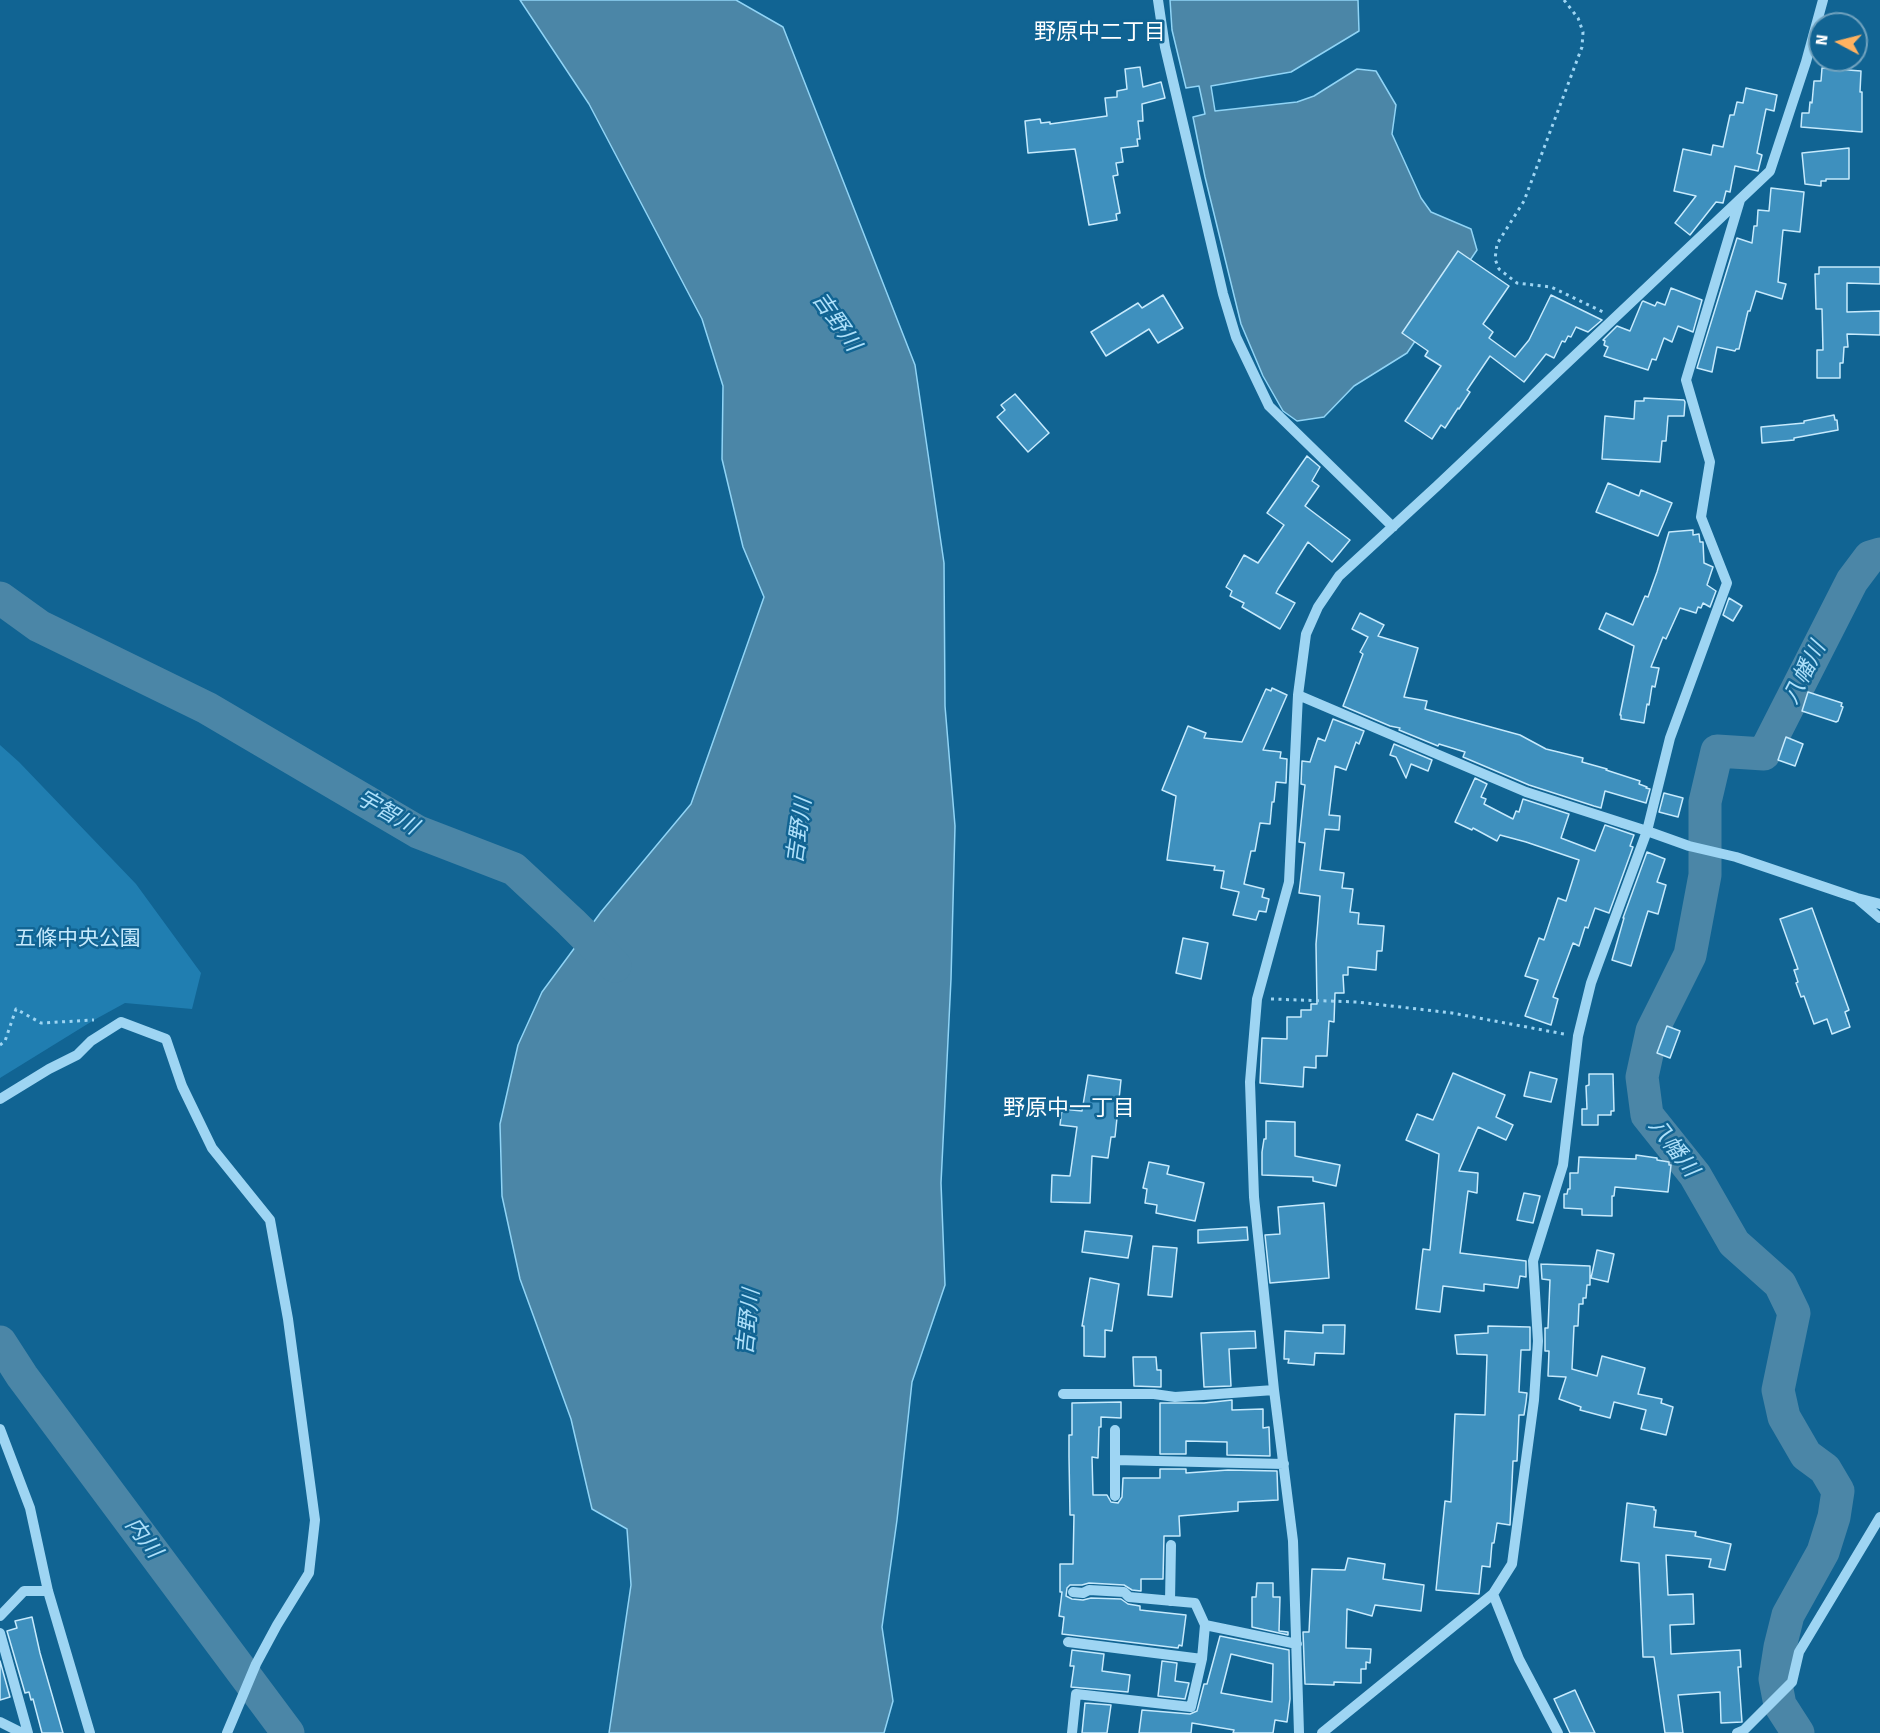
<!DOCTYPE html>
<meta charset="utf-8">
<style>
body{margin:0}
#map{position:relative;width:1880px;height:1733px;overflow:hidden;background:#116493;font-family:"Fira Sans",sans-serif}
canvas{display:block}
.north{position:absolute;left:1808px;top:12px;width:60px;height:60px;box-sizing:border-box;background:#116493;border:2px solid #70a2be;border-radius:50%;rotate:277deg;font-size:16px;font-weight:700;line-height:24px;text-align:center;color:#fff}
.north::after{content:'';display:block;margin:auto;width:21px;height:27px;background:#ffb260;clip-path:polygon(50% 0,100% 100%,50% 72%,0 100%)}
</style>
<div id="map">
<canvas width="1880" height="1733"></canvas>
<div class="north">N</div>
</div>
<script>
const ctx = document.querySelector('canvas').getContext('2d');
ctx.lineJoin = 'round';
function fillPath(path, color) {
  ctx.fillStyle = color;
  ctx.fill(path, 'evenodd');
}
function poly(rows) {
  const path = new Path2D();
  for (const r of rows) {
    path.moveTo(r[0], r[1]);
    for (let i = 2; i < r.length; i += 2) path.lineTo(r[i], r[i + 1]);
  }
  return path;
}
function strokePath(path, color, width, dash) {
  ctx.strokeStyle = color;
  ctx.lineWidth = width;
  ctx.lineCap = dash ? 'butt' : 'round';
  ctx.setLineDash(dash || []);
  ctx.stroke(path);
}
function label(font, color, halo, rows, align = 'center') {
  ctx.font = font + ' "Fira Sans","Noto Sans JP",sans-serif';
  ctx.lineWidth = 5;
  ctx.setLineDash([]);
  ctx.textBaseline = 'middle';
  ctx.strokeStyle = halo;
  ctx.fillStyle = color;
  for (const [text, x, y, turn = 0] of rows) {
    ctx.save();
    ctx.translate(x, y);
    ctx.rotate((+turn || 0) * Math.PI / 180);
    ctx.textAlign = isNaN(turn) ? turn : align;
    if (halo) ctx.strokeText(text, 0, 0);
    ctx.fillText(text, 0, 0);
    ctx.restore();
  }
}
const green = poly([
 [0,745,19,762,136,884,201,973,192,1009,125,1003,94,1020,0,1078]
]);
const water = poly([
 [520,0,736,0,783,27,915,365,944,563,945,706,955,826,951,979,941,1183,945,1285,912,1382,897,1520,882,1627,893,1701,884,1733,609,1733,631,1585,627,1529,592,1509,571,1419,520,1279,502,1196,500,1124,518,1045,542,992,601,912,691,804,764,597,743,547,722,459,723,386,702,319,589,104,520,0],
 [1170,0,1358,0,1359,31,1291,72,1211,86,1215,111,1297,102,1314,96,1357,69,1376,71,1396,105,1392,134,1421,198,1431,212,1471,229,1477,250,1407,353,1354,386,1324,417,1297,421,1283,411,1263,376,1241,324,1205,177,1193,117,1205,114,1199,86,1186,88,1172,30,1170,0]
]);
const river = poly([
 [0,598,39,626,207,708,418,832,514,869,571,922,615,966],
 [0,1342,22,1376,288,1733],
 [1798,1733,1780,1705,1775,1679,1780,1647,1788,1615,1823,1552,1834,1517,1838,1491,1825,1469,1806,1455,1784,1417,1778,1390,1794,1313,1780,1284,1734,1243,1695,1175,1647,1115,1642,1077,1652,1031,1690,955,1705,875,1705,802,1717,751,1764,754,1852,581,1870,557,1880,554]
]);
const building = poly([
 [1140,67,1143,87,1161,82,1165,98,1142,104,1143,121,1138,121,1140,139,1137,139,1138,146,1121,148,1123,162,1116,163,1118,175,1113,176,1120,213,1116,214,1117,220,1089,225,1075,149,1028,153,1025,121,1040,119,1041,123,1050,122,1050,124,1107,116,1105,98,1117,97,1117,91,1127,89,1125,69,1140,67],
 [1822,68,1861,71,1860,92,1862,92,1862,132,1801,127,1802,113,1809,113,1810,102,1812,103,1814,81,1821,81,1822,68],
 [1746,88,1777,95,1774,111,1766,109,1757,153,1762,155,1758,171,1735,166,1730,192,1726,191,1723,203,1716,202,1690,235,1675,223,1696,196,1674,191,1683,149,1711,155,1713,145,1723,147,1730,115,1734,115,1737,102,1743,103,1746,88],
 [1849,148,1849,179,1826,179,1826,181,1821,181,1821,186,1805,184,1802,153,1849,148],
 [1771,188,1804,192,1800,232,1783,230,1778,282,1786,284,1782,299,1756,291,1750,311,1748,311,1739,349,1736,349,1735,351,1717,347,1712,372,1697,368,1737,238,1752,243,1754,226,1757,226,1758,210,1769,211,1771,188],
 [1458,251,1509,286,1483,324,1493,332,1489,338,1515,357,1529,340,1551,295,1602,320,1588,332,1576,327,1571,337,1568,336,1565,342,1562,341,1554,358,1546,354,1524,382,1490,356,1467,390,1470,392,1459,409,1458,408,1445,428,1441,425,1432,439,1405,421,1441,366,1425,356,1428,351,1402,333,1458,251],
 [1819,267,1880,267,1880,284,1847,283,1847,312,1880,311,1880,335,1847,334,1848,347,1844,347,1843,363,1840,363,1840,378,1817,378,1817,350,1823,350,1822,309,1816,309,1815,274,1819,274,1819,267],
 [1671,288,1702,300,1693,332,1678,326,1672,342,1664,338,1656,360,1652,359,1648,370,1604,356,1608,347,1604,345,1605,341,1603,340,1617,326,1630,331,1642,302,1643,301,1655,306,1657,302,1665,305,1671,288],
 [1163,295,1183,328,1158,343,1149,329,1106,356,1091,332,1138,303,1142,308,1163,295],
 [1015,394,1049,433,1028,452,997,417,1005,410,1001,405,1015,394],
 [1644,398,1684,400,1685,402,1684,416,1668,416,1666,441,1662,441,1660,462,1602,459,1605,416,1634,419,1635,401,1644,401,1644,398],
 [1834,415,1835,420,1837,420,1838,430,1794,438,1794,440,1762,443,1761,427,1804,423,1804,421,1834,415],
 [1307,456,1320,467,1312,481,1319,486,1305,506,1350,540,1332,562,1308,542,1278,589,1276,593,1295,603,1280,629,1242,607,1244,603,1230,596,1232,591,1226,587,1244,555,1258,563,1284,525,1267,513,1307,456],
 [1608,483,1639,496,1641,490,1672,503,1658,536,1596,512,1608,483],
 [1693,530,1693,535,1699,534,1700,542,1703,542,1704,563,1713,567,1707,585,1716,591,1710,607,1703,603,1701,608,1698,607,1696,613,1680,608,1666,639,1663,637,1651,667,1659,668,1655,687,1652,686,1649,705,1647,704,1644,723,1621,719,1621,715,1620,715,1634,646,1599,629,1606,613,1633,625,1645,596,1648,597,1657,572,1669,532,1693,530],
 [1729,598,1742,606,1733,621,1723,615,1729,598],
 [1360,613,1384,625,1378,636,1418,648,1404,697,1427,701,1425,709,1520,735,1546,749,1583,758,1582,762,1607,769,1606,770,1640,781,1639,784,1647,787,1646,788,1650,789,1646,803,1605,791,1601,808,1594,806,1529,785,1463,757,1465,752,1439,744,1438,746,1399,730,1400,728,1390,726,1343,706,1363,654,1360,652,1368,637,1352,629,1360,613],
 [1272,688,1287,695,1263,750,1281,752,1280,758,1287,759,1286,783,1276,782,1274,802,1272,802,1270,824,1260,823,1255,851,1251,851,1244,884,1264,889,1262,897,1269,899,1266,912,1259,911,1256,920,1233,915,1239,892,1221,888,1224,871,1214,870,1215,866,1167,860,1176,796,1162,790,1188,726,1206,733,1204,738,1242,742,1266,689,1271,691,1272,688],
 [1808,692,1842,703,1841,706,1843,707,1838,721,1836,722,1802,711,1808,692],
 [1333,719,1364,731,1359,744,1356,742,1346,770,1335,766,1329,815,1340,816,1339,830,1325,829,1320,870,1344,873,1342,888,1353,889,1350,912,1359,913,1358,924,1384,926,1382,951,1377,951,1376,970,1348,967,1348,975,1343,975,1344,993,1335,993,1334,1022,1329,1021,1327,1056,1316,1056,1316,1068,1304,1067,1303,1087,1260,1083,1262,1038,1287,1039,1287,1017,1301,1017,1301,1010,1311,1010,1311,1004,1317,1004,1316,944,1320,896,1299,893,1305,843,1299,842,1305,785,1301,784,1302,761,1310,762,1318,738,1325,741,1333,719],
 [1786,737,1803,744,1795,766,1778,760,1786,737],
 [1394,744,1432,760,1428,771,1411,764,1406,778,1396,757,1390,755,1394,744],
 [1475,778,1487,784,1481,797,1486,799,1484,804,1513,819,1516,811,1519,812,1523,799,1569,814,1561,838,1595,851,1605,825,1634,835,1630,846,1633,847,1609,913,1595,908,1588,928,1585,927,1579,946,1573,943,1553,997,1558,999,1551,1025,1525,1016,1538,980,1525,976,1539,938,1544,940,1558,898,1566,901,1579,860,1526,842,1500,835,1497,841,1473,828,1472,830,1455,822,1475,778],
 [1664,793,1683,798,1678,817,1659,812,1664,793],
 [1647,852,1665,859,1657,882,1666,885,1658,914,1648,911,1631,966,1612,960,1624,918,1623,918,1647,852],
 [1812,908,1849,1010,1845,1012,1850,1027,1832,1034,1827,1019,1814,1024,1804,996,1801,997,1796,983,1798,982,1794,970,1798,969,1780,919,1812,908],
 [1183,938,1208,943,1201,979,1176,973,1183,938],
 [1667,1026,1680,1031,1670,1058,1657,1053,1667,1026],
 [1530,1072,1557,1079,1551,1102,1524,1096,1530,1072],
 [1453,1073,1505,1095,1496,1117,1513,1125,1506,1140,1478,1127,1459,1171,1478,1173,1477,1193,1468,1191,1460,1253,1526,1261,1526,1277,1520,1276,1518,1288,1484,1284,1484,1291,1443,1286,1440,1312,1416,1309,1423,1249,1430,1250,1439,1154,1406,1140,1417,1114,1433,1120,1453,1073],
 [1589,1074,1613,1074,1614,1111,1611,1111,1611,1115,1598,1115,1598,1125,1582,1125,1582,1109,1587,1109,1586,1086,1589,1085,1589,1074],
 [1088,1075,1121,1080,1115,1137,1111,1137,1108,1158,1092,1156,1090,1203,1051,1202,1052,1175,1070,1176,1077,1127,1060,1125,1062,1109,1082,1111,1088,1075],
 [1266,1121,1295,1122,1295,1156,1340,1165,1336,1186,1313,1181,1313,1177,1262,1175,1262,1152,1264,1139,1266,1139,1266,1121],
 [1636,1155,1657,1158,1657,1160,1669,1162,1669,1165,1671,1165,1668,1192,1615,1187,1614,1196,1612,1196,1612,1216,1582,1215,1582,1209,1564,1208,1564,1194,1567,1194,1568,1189,1570,1189,1570,1173,1578,1173,1579,1157,1636,1159,1636,1155],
 [1149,1162,1169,1166,1167,1174,1204,1183,1195,1221,1156,1213,1157,1205,1145,1203,1147,1189,1143,1188,1149,1162],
 [1524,1193,1540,1196,1533,1223,1517,1220,1524,1193],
 [1324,1203,1329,1278,1270,1283,1265,1235,1280,1234,1278,1207,1324,1203],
 [1247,1227,1248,1240,1198,1243,1198,1230,1247,1227],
 [1085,1231,1132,1236,1128,1258,1082,1252,1085,1231],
 [1153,1246,1177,1248,1172,1297,1148,1295,1153,1246],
 [1597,1250,1614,1254,1608,1282,1591,1278,1597,1250],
 [1541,1264,1590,1266,1590,1285,1587,1285,1586,1298,1583,1298,1583,1304,1579,1304,1578,1326,1574,1326,1572,1369,1597,1376,1602,1356,1645,1368,1638,1394,1662,1399,1661,1403,1673,1407,1666,1435,1641,1429,1646,1410,1614,1402,1610,1418,1580,1410,1581,1407,1559,1399,1566,1377,1548,1376,1549,1351,1545,1351,1545,1328,1548,1328,1550,1280,1542,1279,1541,1264],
 [1090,1278,1119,1284,1112,1331,1105,1330,1105,1357,1084,1356,1084,1326,1082,1326,1090,1278],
 [1323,1325,1345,1325,1344,1354,1315,1353,1314,1365,1288,1363,1289,1359,1284,1359,1285,1331,1323,1333,1323,1325],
 [1488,1326,1530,1327,1530,1350,1521,1350,1519,1392,1527,1393,1526,1402,1524,1415,1519,1415,1517,1461,1513,1461,1510,1525,1497,1523,1494,1543,1492,1543,1490,1567,1482,1566,1479,1594,1436,1590,1445,1501,1451,1502,1455,1414,1485,1415,1487,1355,1457,1354,1455,1335,1488,1333,1488,1326],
 [1255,1331,1256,1348,1229,1349,1231,1386,1204,1387,1201,1333,1255,1331],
 [1133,1357,1156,1357,1157,1370,1161,1370,1161,1387,1134,1386,1133,1357],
 [1232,1400,1232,1410,1263,1409,1263,1428,1269,1427,1270,1456,1227,1455,1227,1442,1186,1441,1186,1454,1160,1454,1160,1403,1204,1403,1232,1400],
 [1121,1402,1121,1418,1101,1417,1101,1427,1099,1427,1098,1458,1092,1457,1093,1495,1107,1495,1111,1502,1118,1503,1122,1497,1123,1478,1160,1478,1160,1469,1186,1469,1186,1473,1228,1470,1277,1471,1278,1500,1238,1502,1238,1511,1179,1516,1180,1536,1164,1536,1163,1579,1141,1579,1141,1591,1132,1590,1124,1585,1089,1583,1082,1585,1070,1585,1067,1588,1066,1596,1072,1599,1083,1600,1091,1598,1121,1599,1128,1604,1140,1606,1140,1610,1186,1615,1182,1646,1179,1645,1178,1648,1062,1634,1064,1617,1059,1616,1062,1592,1060,1592,1060,1564,1073,1564,1074,1515,1070,1515,1069,1457,1069,1435,1072,1435,1072,1403,1121,1402],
 [1627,1503,1654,1507,1654,1510,1656,1510,1654,1527,1696,1532,1695,1536,1731,1544,1725,1570,1709,1567,1711,1559,1666,1555,1668,1595,1693,1594,1694,1624,1670,1625,1671,1654,1740,1650,1741,1667,1738,1667,1742,1722,1721,1723,1720,1692,1678,1695,1683,1733,1665,1733,1654,1657,1643,1657,1639,1563,1621,1561,1627,1503],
 [1348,1558,1385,1564,1383,1579,1424,1585,1421,1611,1375,1605,1372,1616,1347,1609,1346,1648,1371,1649,1370,1663,1366,1662,1366,1669,1361,1669,1361,1683,1334,1682,1334,1685,1305,1684,1303,1632,1309,1632,1312,1569,1345,1570,1348,1558],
 [1257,1583,1273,1583,1273,1597,1280,1597,1279,1631,1288,1632,1288,1635,1252,1627,1252,1597,1256,1597,1257,1583],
 [32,1617,40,1653,63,1733,42,1733,33,1699,31,1700,29,1692,25,1693,7,1631,17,1628,15,1621,32,1617],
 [1220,1636,1289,1650,1290,1699,1287,1722,1275,1720,1273,1733,1233,1733,1234,1730,1192,1723,1191,1733,1139,1733,1142,1710,1190,1714,1197,1711,1204,1684,1207,1684,1220,1636],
 [1231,1654,1273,1664,1272,1702,1221,1693,1231,1654],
 [1072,1650,1104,1654,1102,1671,1130,1675,1128,1692,1071,1687,1074,1666,1070,1666,1072,1650],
 [0,1661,10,1697,0,1700,0,1661],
 [1162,1661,1177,1663,1175,1681,1189,1683,1185,1699,1158,1696,1162,1661],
 [1575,1690,1585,1712,1595,1733,1570,1733,1554,1699,1575,1690],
 [1085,1703,1111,1705,1107,1733,1082,1733,1085,1703]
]);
const path = poly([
 [1564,0,1578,18,1583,32,1582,47,1524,201,1497,244,1495,259,1499,269,1517,283,1551,287,1603,312],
 [1271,999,1357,1002,1452,1013,1564,1034],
 [0,1045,5,1041,16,1009,41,1023,94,1020]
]);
const minor = poly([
 [1158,0,1165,47,1223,294,1236,337,1269,406,1393,527],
 [1298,695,1526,792,1647,831,1689,846,1736,857,1857,898,1880,904],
 [1859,900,1880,918],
 [0,1099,49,1069,77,1055,91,1041,121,1022,166,1039,182,1086,212,1148,270,1220,288,1319,315,1520,309,1573,277,1625,256,1664,227,1733],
 [1063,1394,1154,1394,1175,1397,1274,1390],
 [0,1429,30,1508,48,1591,90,1733],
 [1115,1460,1284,1464],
 [1115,1496,1115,1430],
 [1073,1592,1083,1593,1089,1590,1124,1592,1129,1597,1195,1603,1205,1625,1297,1644],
 [1493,1594,1519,1659,1558,1733],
 [1170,1601,1171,1545],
 [0,1616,24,1591,48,1591],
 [0,1633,28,1733],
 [1068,1642,1202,1659],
 [0,1722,22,1733],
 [1072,1733,1076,1694,1191,1707,1202,1659,1205,1625],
 [1299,1733,1293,1541,1274,1390,1254,1197,1250,1082,1257,999,1289,882,1298,695,1306,634,1318,607,1339,576,1437,486,1770,171,1806,62,1823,0],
 [1322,1733,1493,1594,1512,1564,1534,1400,1538,1341,1533,1261,1563,1165,1578,1036,1591,983,1647,831,1670,738,1727,583,1701,517,1710,462,1686,380,1740,200],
 [1737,1733,1744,1730,1792,1682,1799,1652,1880,1517]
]);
const parkNames = [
 ["五條中央公園",78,939]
];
const neighbourhoodNames = [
 ["野原中二丁目",1100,33],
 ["野原中一丁目",1069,1109]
];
const waterNames = [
 ["吉野川",836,322,55],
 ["八幡川",1805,673,-63],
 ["宇智川",387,813,30],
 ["吉野川",800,831,-82],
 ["八幡川",1673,1148,53],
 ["吉野川",749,1322,-84],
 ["内川",143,1538,53]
];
fillPath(green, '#207eb1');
fillPath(water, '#4b86a7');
strokePath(water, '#90d4f6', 1.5);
strokePath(river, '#4b86a7', 33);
fillPath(building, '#3e90be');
strokePath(building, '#c6eafd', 1.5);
strokePath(path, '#9ed5f3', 3, [3, 4.5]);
strokePath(minor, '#9ed5f3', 10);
label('21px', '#c6eafd', '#116493', parkNames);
label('22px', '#fff', '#116493', neighbourhoodNames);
label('italic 22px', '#aee0fa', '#116493', waterNames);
</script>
